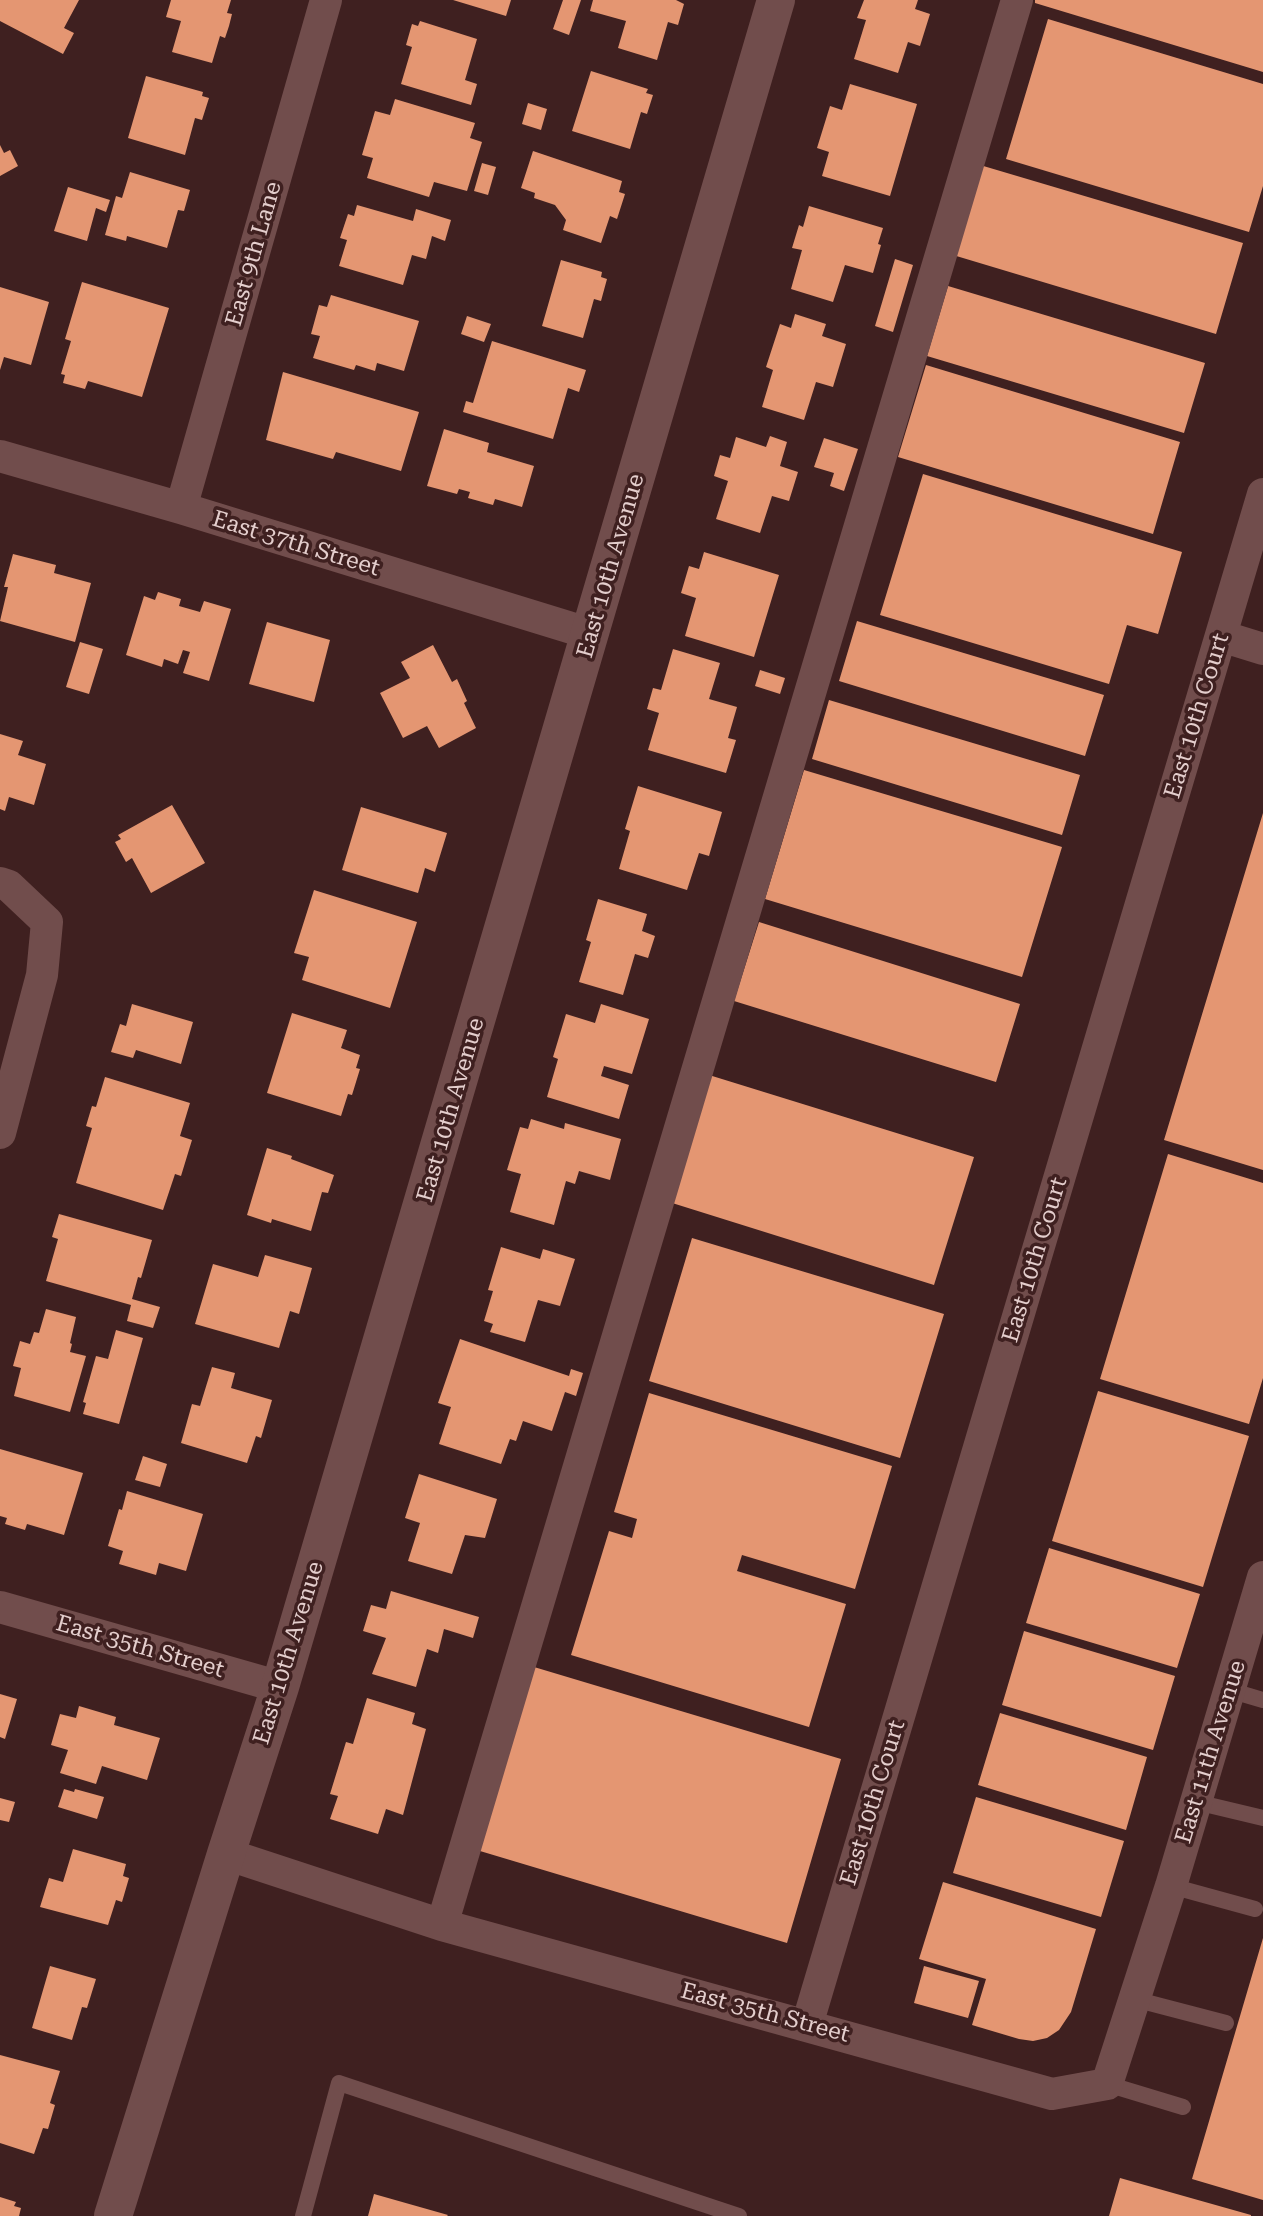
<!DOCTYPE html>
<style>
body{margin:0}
canvas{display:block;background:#3f2020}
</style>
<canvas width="1263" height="2216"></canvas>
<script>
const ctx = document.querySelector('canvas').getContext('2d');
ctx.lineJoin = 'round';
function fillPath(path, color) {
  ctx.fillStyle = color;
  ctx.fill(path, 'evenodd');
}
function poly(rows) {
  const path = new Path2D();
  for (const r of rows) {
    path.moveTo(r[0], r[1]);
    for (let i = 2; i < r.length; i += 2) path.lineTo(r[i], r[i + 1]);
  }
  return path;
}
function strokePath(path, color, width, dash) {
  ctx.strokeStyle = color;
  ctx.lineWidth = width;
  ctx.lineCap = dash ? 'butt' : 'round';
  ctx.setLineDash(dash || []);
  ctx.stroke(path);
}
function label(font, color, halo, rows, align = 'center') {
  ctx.font = font + ' "Roboto Serif",serif';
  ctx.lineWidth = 7;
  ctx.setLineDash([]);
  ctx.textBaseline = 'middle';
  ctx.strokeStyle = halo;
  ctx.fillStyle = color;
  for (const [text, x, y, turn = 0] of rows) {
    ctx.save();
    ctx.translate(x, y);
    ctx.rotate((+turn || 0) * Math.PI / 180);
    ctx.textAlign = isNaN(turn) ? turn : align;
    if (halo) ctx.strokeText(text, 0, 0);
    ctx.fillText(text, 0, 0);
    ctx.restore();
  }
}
const building = poly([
 [0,0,79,0,64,28,74,33,63,54,0,21],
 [171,0,231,0,227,13,232,14,229,26,225,38,220,36,212,63,172,52,181,21,166,17],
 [453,0,511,0,506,16],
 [563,0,581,0,569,35,553,29],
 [593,0,676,0,684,4,678,25,668,22,657,60,618,48,626,21,590,11],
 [864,0,918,0,915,9,930,14,920,46,908,42,898,73,854,59,866,20,857,18],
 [1035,0,1263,0,1263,72,1035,3],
 [1048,19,1263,84,1263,186,1249,232,1006,159],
 [420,21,477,39,465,80,477,84,471,105,401,84,412,47,406,45,412,24,418,26],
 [591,71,648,89,646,93,653,95,647,114,641,112,630,149,572,131],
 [146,76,203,92,202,96,209,98,202,120,195,118,185,155,128,138],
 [850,84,917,104,890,196,822,176,829,152,817,148,830,106,842,110],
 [395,99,475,123,470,138,482,142,467,191,434,182,429,197,367,178,373,158,362,155,375,111,390,115],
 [528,103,547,109,541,130,522,124],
 [0,145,4,153,10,150,18,166,0,176],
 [533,151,622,181,619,192,625,194,617,219,610,216,601,243,563,230,566,220,555,205,534,198,535,193,521,188],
 [482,163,496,167,488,195,474,191],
 [980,165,1243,243,1216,334,953,255],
 [130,172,190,190,184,211,178,210,167,248,127,236,126,241,105,235,116,196,122,198],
 [68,187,110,200,106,212,96,208,87,241,54,231],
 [357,205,413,221,416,209,451,220,445,241,432,236,426,259,412,255,403,285,339,266,347,240,340,238,348,214,354,216],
 [809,206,883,228,878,244,881,245,873,273,845,265,833,302,791,289,802,250,792,248,799,225,803,227],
 [895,259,913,265,893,332,875,326],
 [561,260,602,272,601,277,607,279,601,301,594,299,583,338,542,326],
 [82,282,169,308,142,397,88,381,85,389,63,383,65,375,61,374,71,341,65,339],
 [948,286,1205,363,1184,433,927,356],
 [0,287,49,302,31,365,4,357,0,370],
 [331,295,419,321,404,371,377,363,375,371,356,365,354,370,313,358,320,336,311,334,319,305,327,307],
 [795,314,826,324,822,336,846,344,833,387,816,382,804,420,762,407,773,370,766,367,780,324,791,328],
 [467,316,491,324,484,342,461,334],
 [492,341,586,370,579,392,568,388,553,439,463,412,466,401,473,403],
 [926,365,1180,442,1153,534,898,457],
 [283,372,419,412,401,471,336,452,333,459,266,440],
 [444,429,489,443,487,452,534,466,522,507,495,499,493,505,468,498,470,492,459,489,457,494,427,486],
 [770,436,787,442,780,466,798,472,789,501,772,496,760,533,716,519,728,481,714,476,720,455,730,458,736,437,766,447],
 [824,438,858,449,844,491,830,486,834,473,814,467],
 [923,474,1182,552,1158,634,1127,625,1109,684,880,615],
 [704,552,779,575,754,657,685,636,696,598,681,593,689,566,699,569],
 [13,554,56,565,54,573,91,583,75,642,0,621,8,587,4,587],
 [158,592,181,599,179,606,200,612,204,601,231,609,209,681,183,673,190,652,183,650,178,664,164,659,162,667,126,655,144,596,155,600],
 [857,621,1104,695,1085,756,839,681],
 [267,622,330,640,314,702,249,684],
 [80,642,103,649,89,694,66,687],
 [433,645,452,682,457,679,467,701,464,703,476,728,439,748,427,726,403,738,380,693,410,678,401,662],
 [673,649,720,663,709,699,737,707,728,738,736,740,726,773,648,750,659,713,647,709,653,688,661,690],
 [760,670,785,678,780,694,755,686],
 [829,700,1080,775,1062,835,812,759],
 [0,734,23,741,18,755,46,764,34,805,9,797,5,811,0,809],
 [804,770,1062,847,1022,977,765,899],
 [638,786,722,812,709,856,699,853,687,890,619,869,630,831,625,829],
 [172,805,205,863,151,893,132,858,126,862,115,842,121,839,118,835],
 [361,807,447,833,435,872,425,868,418,893,342,870],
 [1263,813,1263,1170,1164,1140],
 [314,890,417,922,390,1008,302,980,309,957,294,953],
 [598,899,647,914,642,931,655,936,648,958,635,954,623,995,579,982,591,942,586,940],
 [759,922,1020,1004,996,1082,734,1001],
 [132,1004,193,1022,181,1064,136,1050,133,1058,111,1052,120,1024,126,1026],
 [601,1004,649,1019,632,1074,604,1066,601,1076,629,1085,619,1119,547,1097,558,1059,553,1057,566,1014,595,1023],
 [292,1013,347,1030,341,1048,360,1055,356,1068,360,1069,352,1095,348,1094,341,1116,267,1093],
 [709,1075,974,1157,934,1285,669,1202],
 [105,1077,190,1103,180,1136,192,1140,181,1176,175,1174,163,1210,76,1183,92,1128,86,1126,92,1106,96,1107],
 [531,1119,564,1129,565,1123,621,1139,610,1180,579,1171,575,1184,566,1181,554,1225,510,1212,521,1174,507,1170,520,1127,528,1129],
 [267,1148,292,1156,291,1159,334,1175,328,1193,322,1192,311,1231,272,1219,271,1223,247,1215],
 [1168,1154,1263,1183,1263,1378,1249,1424,1100,1379],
 [59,1214,152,1240,141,1278,138,1277,132,1299,160,1307,153,1328,127,1321,131,1305,46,1281,58,1239,52,1237],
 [692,1238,944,1314,900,1458,649,1381],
 [501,1247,540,1259,543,1249,575,1259,560,1306,538,1300,525,1342,490,1332,493,1324,484,1321,493,1291,488,1290],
 [265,1255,312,1268,299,1314,290,1311,279,1348,195,1324,213,1264,258,1277],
 [46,1309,76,1317,70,1343,72,1344,70,1352,86,1356,70,1412,14,1396,21,1368,13,1366,20,1341,30,1344,34,1332,39,1333],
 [116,1330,143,1338,119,1424,83,1414,86,1403,83,1402,96,1356,108,1359],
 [460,1339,569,1376,571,1369,583,1373,576,1396,565,1392,552,1431,523,1421,516,1441,510,1439,501,1464,439,1444,451,1407,438,1403],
 [212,1367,235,1373,231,1388,272,1400,261,1438,256,1436,247,1463,181,1443,192,1404,200,1406],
 [1098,1391,1249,1436,1203,1587,1052,1541],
 [649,1393,892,1466,855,1589,742,1555,737,1571,846,1604,809,1727,571,1655,609,1531,632,1538,637,1519,614,1512],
 [0,1449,83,1473,64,1535,27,1524,25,1530,5,1524,7,1518,0,1516],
 [143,1456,167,1464,160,1487,135,1480],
 [419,1474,497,1499,485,1538,465,1535,452,1574,408,1561,420,1523,405,1518],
 [127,1491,203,1514,186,1571,159,1563,156,1575,119,1564,123,1551,108,1546,119,1509,122,1510],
 [1049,1548,1200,1594,1177,1668,1026,1623],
 [391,1591,479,1617,473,1638,444,1629,438,1653,427,1649,416,1687,372,1674,386,1638,363,1631,371,1605,386,1609],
 [1024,1631,1175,1676,1153,1750,1002,1705],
 [534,1667,841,1759,787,1943,480,1851],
 [0,1694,17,1699,5,1739,0,1737],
 [367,1698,415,1713,412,1724,426,1729,403,1815,386,1809,378,1834,330,1819,338,1796,330,1794,346,1742,353,1744],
 [79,1706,116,1717,114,1725,160,1738,147,1780,102,1766,96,1784,60,1773,68,1750,51,1745,60,1714,76,1718],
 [1000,1713,1147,1757,1126,1830,978,1785],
 [64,1789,74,1792,75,1789,104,1797,97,1819,58,1807],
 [976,1797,1124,1841,1101,1917,953,1873],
 [0,1798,15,1802,9,1822,0,1820],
 [73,1849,126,1864,123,1876,129,1878,122,1902,116,1900,108,1925,40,1907,49,1878,63,1882],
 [943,1882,1096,1929,1071,2012,1059,2030,1047,2038,1033,2041,1019,2039,972,2025,986,1979,919,1959],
 [1263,1938,1263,2200,1192,2179],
 [50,1966,96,1979,87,2008,82,2007,72,2040,32,2028],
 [924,1966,979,1981,968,2018,914,2003],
 [0,2055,60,2071,50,2103,55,2105,48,2129,43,2128,34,2154,0,2143],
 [1120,2178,1251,2215,1251,2216,1109,2216],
 [374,2194,448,2215,447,2216,368,2216],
 [0,2197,16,2202,14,2206,21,2208,19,2216,0,2216]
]);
const service = poly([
 [1229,1690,1263,1700],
 [1196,1802,1263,1818],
 [1171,1886,1255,1909],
 [1134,1999,1226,2023],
 [1107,2084,1183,2107],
 [303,2216,339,2083,739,2216]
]);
const minor = poly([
 [0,456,181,508,591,634],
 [181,508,326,0],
 [1221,636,1263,649],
 [0,883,9,886,47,922,42,975,0,1133],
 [0,1607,280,1687],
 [226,1854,442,1925,1052,2094,1107,2084,1171,1886,1263,1577],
 [442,1925,1017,0],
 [807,2025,1263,494]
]);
const tertiary = poly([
 [113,2216,226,1854,280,1687,776,0]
]);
const streetNames = [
 ["East 9th Lane",254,254,-74],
 ["East 37th Street",296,544,17],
 ["East 10th Avenue",611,566,-74],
 ["East 10th Court",1197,716,-73],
 ["East 10th Avenue",451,1110,-74],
 ["East 10th Court",1035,1260,-73],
 ["East 35th Street",140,1647,16],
 ["East 10th Avenue",289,1653,-73],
 ["East 11th Avenue",1211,1752,-73],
 ["East 10th Court",873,1803,-73],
 ["East 35th Street",765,2013,15]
];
fillPath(building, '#e49672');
strokePath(service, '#714d4c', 16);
strokePath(minor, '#714d4c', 32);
strokePath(tertiary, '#714d4c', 38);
label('23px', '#e4cecd', '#3f2020', streetNames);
</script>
